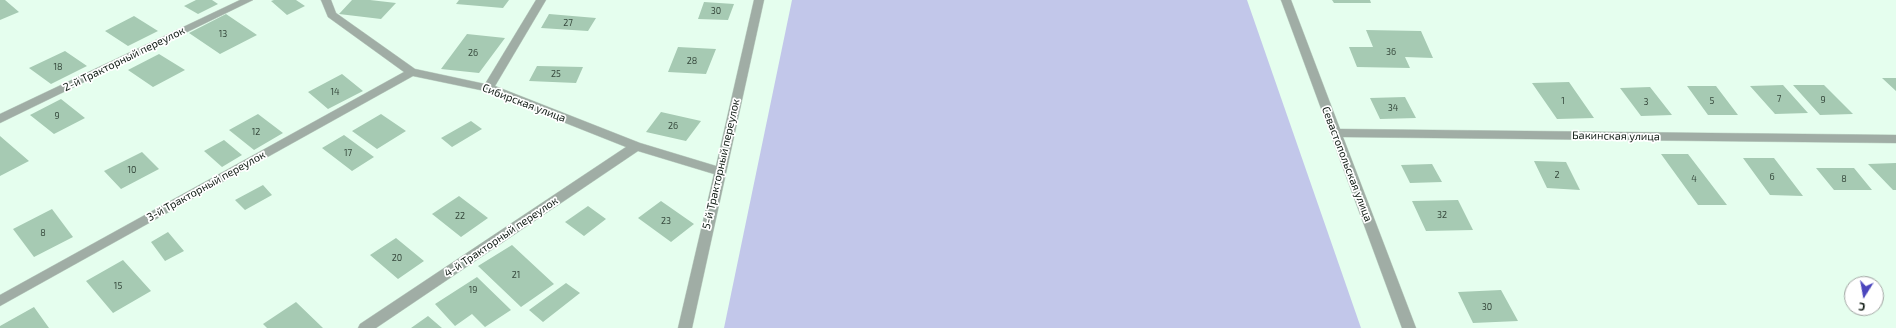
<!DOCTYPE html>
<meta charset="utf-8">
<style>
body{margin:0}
#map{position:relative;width:1896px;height:328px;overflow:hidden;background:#e5feee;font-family:"Exo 2",sans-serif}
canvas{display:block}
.north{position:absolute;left:1844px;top:276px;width:40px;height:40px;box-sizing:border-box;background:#fff;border:1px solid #a0a4a1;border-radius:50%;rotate:191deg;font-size:11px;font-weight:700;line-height:16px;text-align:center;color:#111c15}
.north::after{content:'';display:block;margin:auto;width:14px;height:18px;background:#4b46bd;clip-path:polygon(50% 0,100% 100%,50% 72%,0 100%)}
</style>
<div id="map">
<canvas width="1896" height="328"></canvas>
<div class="north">С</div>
</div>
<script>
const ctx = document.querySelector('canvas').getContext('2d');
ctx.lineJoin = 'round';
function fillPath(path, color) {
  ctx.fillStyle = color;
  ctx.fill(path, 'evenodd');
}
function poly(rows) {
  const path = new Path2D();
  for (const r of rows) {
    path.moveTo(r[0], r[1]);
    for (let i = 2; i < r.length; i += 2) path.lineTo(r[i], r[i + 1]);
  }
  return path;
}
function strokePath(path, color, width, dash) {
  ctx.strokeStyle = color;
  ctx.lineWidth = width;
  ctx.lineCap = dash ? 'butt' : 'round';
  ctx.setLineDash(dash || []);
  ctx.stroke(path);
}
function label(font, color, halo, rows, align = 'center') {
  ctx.font = font + ' "Exo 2",sans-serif';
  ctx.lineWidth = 3.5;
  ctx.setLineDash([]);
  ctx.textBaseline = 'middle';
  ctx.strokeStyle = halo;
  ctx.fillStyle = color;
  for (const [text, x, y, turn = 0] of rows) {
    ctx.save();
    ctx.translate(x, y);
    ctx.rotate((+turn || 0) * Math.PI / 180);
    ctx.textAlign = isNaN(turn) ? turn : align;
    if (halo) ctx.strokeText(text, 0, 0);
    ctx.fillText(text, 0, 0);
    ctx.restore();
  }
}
const green = poly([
 [792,0,1247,0,1361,328,724,328]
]);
const building = poly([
 [0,0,5,0,19,12,0,20],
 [196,0,212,0,218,4,198,14,184,6],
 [274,0,296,0,305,6,287,15,271,1],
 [352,0,370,0,396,3,381,19,339,14],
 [459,0,509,0,503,8,456,4],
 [1332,0,1370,0,1371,3,1334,3],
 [704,2,734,4,728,20,698,19],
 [226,14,257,35,220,54,189,33],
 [549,14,596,18,588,31,541,28],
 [134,16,158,31,128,46,105,31],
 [1366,30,1421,31,1433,58,1405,57,1410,68,1357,67,1349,47,1373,47],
 [467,34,505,38,479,73,441,69],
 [678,47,716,49,706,74,668,72],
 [65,51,87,66,51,84,29,68],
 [159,54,185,70,153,87,128,70],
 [537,66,583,67,576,83,529,81],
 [342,74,363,91,328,109,308,92],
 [1882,78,1896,78,1896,91],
 [1569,82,1594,118,1557,119,1532,83],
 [1783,85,1808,113,1775,114,1750,86],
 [1793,85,1824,85,1853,114,1820,115],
 [1687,86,1716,86,1738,115,1708,115],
 [1650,87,1672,115,1641,116,1620,88],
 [1405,97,1416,118,1380,119,1370,98],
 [61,99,85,118,54,134,30,115],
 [661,112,701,121,686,141,646,132],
 [258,114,283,133,254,150,229,130],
 [381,114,406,131,377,149,352,131],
 [471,121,482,129,452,147,441,138],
 [344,135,374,157,352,171,322,148],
 [0,136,29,161,0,176],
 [224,140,242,155,222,167,204,151],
 [142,152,159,169,121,189,104,171],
 [1661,154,1688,154,1727,205,1698,205],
 [1743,158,1774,158,1803,196,1770,195],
 [1534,161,1566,162,1580,190,1547,188],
 [1896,163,1896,190,1893,190,1868,164],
 [1432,164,1442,182,1410,183,1401,165],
 [1816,168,1854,168,1872,190,1834,190],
 [263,185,272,195,245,210,235,200],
 [459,196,488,218,461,237,432,214],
 [1458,200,1473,230,1426,231,1412,201],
 [661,201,694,224,671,242,638,218],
 [588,206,606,219,584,236,565,222],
 [52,209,73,237,34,257,13,229],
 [168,232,184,251,165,261,151,242],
 [396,238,424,261,398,279,370,255],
 [512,245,554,284,521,307,478,266],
 [123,260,151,291,113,313,86,281],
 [477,277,511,310,485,327,472,314,455,326,435,304],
 [566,283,580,293,543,322,529,310],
 [1501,290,1518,321,1473,323,1458,292],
 [296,302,323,328,267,328,263,324],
 [34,307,49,328,0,328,0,326],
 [428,316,442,328,411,328]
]);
const street = poly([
 [240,0,253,0,0,123,0,114,240,0],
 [321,0,331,0,336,13,415,69,485,84,536,0,546,0,495,86,640,143,716,166,754,0,764,0,692,328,678,328,714,174,638,151,376,328,358,328,360,324,626,147,485,91,413,76,0,306,0,295,404,72,328,17,321,0],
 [1281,0,1291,0,1340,129,1896,135,1896,143,1343,137,1416,328,1402,328,1281,0]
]);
const numberNames = [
 ["30",716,11],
 ["27",568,23],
 ["13",223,34],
 ["36",1391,52],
 ["26",473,53],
 ["28",692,61],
 ["18",58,67],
 ["25",556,74],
 ["14",335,92],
 ["7",1779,99],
 ["9",1823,100],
 ["1",1563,101],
 ["5",1712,101],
 ["3",1646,102],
 ["34",1393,108],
 ["9",57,116],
 ["26",673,126],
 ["12",256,132],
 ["17",348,153],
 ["10",132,170],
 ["2",1557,175],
 ["6",1772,177],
 ["4",1694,179],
 ["8",1844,179],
 ["32",1442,215],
 ["22",460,216],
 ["23",666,221],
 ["8",43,233],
 ["20",397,258],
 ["21",516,275],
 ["15",118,286],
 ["19",473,290],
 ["30",1487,307]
];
const streetNames = [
 ["2-й Тракторный переулок",124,59,-26],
 ["Сибирская улица",524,103,21],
 ["Бакинская улица",1616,136,1],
 ["5-й Тракторный переулок",721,164,-77],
 ["Севастопольская улица",1347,164,69],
 ["3-й Тракторный переулок",206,186,-29],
 ["4-й Тракторный переулок",501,237,-34]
];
fillPath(green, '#c2c7ea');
fillPath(building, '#a6cab3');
strokePath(street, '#c3dacb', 1);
fillPath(street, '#a0ada5');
label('9px', '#36483c', null, numberNames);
label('11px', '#111c15', '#fff', streetNames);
</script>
